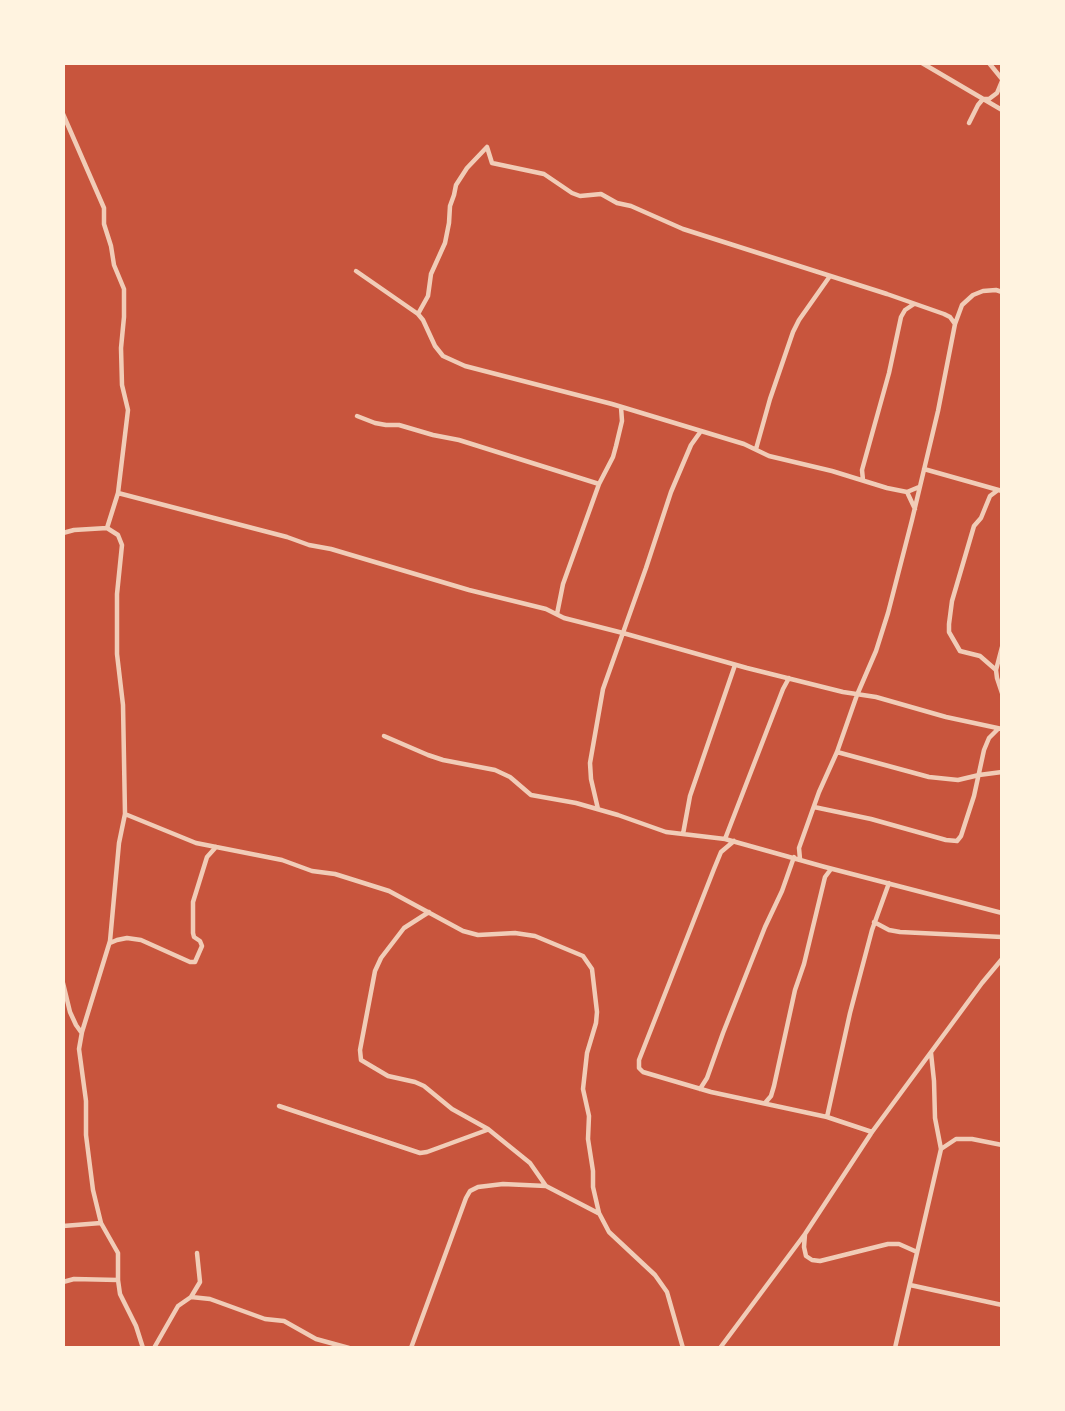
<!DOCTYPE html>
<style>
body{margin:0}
#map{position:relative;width:1065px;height:1411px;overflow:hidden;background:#c8553d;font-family:"Roboto Serif",serif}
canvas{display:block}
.frame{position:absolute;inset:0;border:65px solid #fff3e0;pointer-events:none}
</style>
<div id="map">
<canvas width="1065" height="1411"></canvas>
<div class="frame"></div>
</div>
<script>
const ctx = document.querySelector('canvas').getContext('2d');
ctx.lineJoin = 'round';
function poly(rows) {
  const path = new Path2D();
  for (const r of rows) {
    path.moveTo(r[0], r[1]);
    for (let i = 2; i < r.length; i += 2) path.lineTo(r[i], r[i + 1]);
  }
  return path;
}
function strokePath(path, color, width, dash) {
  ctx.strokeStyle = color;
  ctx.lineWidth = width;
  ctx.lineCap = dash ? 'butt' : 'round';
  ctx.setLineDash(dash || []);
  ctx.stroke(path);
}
const minor = poly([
 [922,63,1002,110],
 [989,63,1002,79],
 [63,114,104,208,104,224,111,246,114,265,124,289,124,317,121,348,122,385,128,410,118,493,107,528,118,535,122,545,117,594,117,654,123,705,125,814,119,843,110,941,82,1032,79,1049,86,1101,86,1135,93,1190,101,1223,118,1253,118,1280,120,1294,136,1326,143,1348],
 [969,123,978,105,983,99,989,99,997,93,1002,81],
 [356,271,418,314,423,320,435,346,443,356,465,366,612,404,744,444,769,456,832,471,887,488,907,492,919,487],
 [418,314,428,296,431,274,445,243,449,223,450,206,454,195,456,185,467,168,487,147,492,163,544,174,572,193,580,196,601,194,617,203,631,206,683,229,887,294,944,314,950,317,955,324],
 [357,416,375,423,386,425,399,425,433,435,459,440,599,484],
 [756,449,770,399,793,332,799,320,830,276],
 [924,469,1002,491],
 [863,480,862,470,889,373,901,317,905,310,914,304],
 [907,492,915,509],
 [118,493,287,537,309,545,331,549,469,590,546,609,564,618,623,633,747,668,843,692,876,697,946,717,1002,729],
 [63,533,74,530,107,528],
 [557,614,563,584,599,484,613,457,616,446,622,421,621,407],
 [1002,647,996,670,997,678,1002,693],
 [996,670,980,656,960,651,949,632,949,624,952,601,974,526,981,518,990,496,998,490],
 [384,736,428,755,443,760,495,770,510,777,531,795,576,803,618,815,666,832,725,839,825,867,1002,913],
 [837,752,929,777,958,780,979,775,1002,772],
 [814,807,871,819,946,840,957,841,961,836,974,796,984,750,989,738,998,729],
 [598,809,591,779,590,763,603,689,646,568,671,492,691,445,701,431],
 [125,814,196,843,282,860,312,871,335,874,389,891,463,931,478,935,515,933,535,936,583,956,592,969,597,1012,596,1023,587,1053,583,1089,589,1116,588,1139,593,1171,593,1187,599,1213,609,1232,655,1275,667,1292,683,1348],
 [683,834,690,796,735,665],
 [725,839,783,689,789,678],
 [734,841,721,852,714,869,639,1060,639,1068,643,1072,711,1092,827,1117,872,1132],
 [800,859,799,848,819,792,837,752,857,695,876,651,888,613,912,520,938,411,955,324,962,305,973,295,983,291,996,290,1002,292],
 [429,912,404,928,381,958,375,971,360,1050,361,1060,388,1076,415,1082,424,1086,452,1109,488,1129,530,1163,546,1186],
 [874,922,889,930,900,932,1002,937],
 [110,943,117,940,127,938,141,940,190,962,195,962,202,946,200,941,194,937,193,933,193,902,207,857,216,847],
 [63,983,70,1012,76,1025,81,1032],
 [700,1089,707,1078,723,1033,765,927,782,891,794,857],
 [765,1103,771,1096,774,1086,795,990,804,964,825,877,831,869],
 [279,1106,420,1153,427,1152,487,1130],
 [827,1117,850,1013,872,930,889,883],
 [941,1149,956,1139,972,1139,1002,1145],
 [63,1226,101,1223],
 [805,1234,804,1247,806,1256,812,1260,820,1261,888,1244,899,1244,917,1252],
 [63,1282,74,1279,118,1280],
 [910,1285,1002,1305],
 [191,1297,210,1299,265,1319,284,1321,316,1339,349,1348],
 [154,1348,178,1306,191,1297,200,1282,197,1253],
 [411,1348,466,1198,470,1191,478,1187,503,1184,546,1186,598,1213],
 [720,1348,805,1234,872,1132,982,983,1002,959],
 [895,1348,941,1149,935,1118,934,1081,931,1053]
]);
strokePath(minor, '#f1ccb7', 4.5);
</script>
